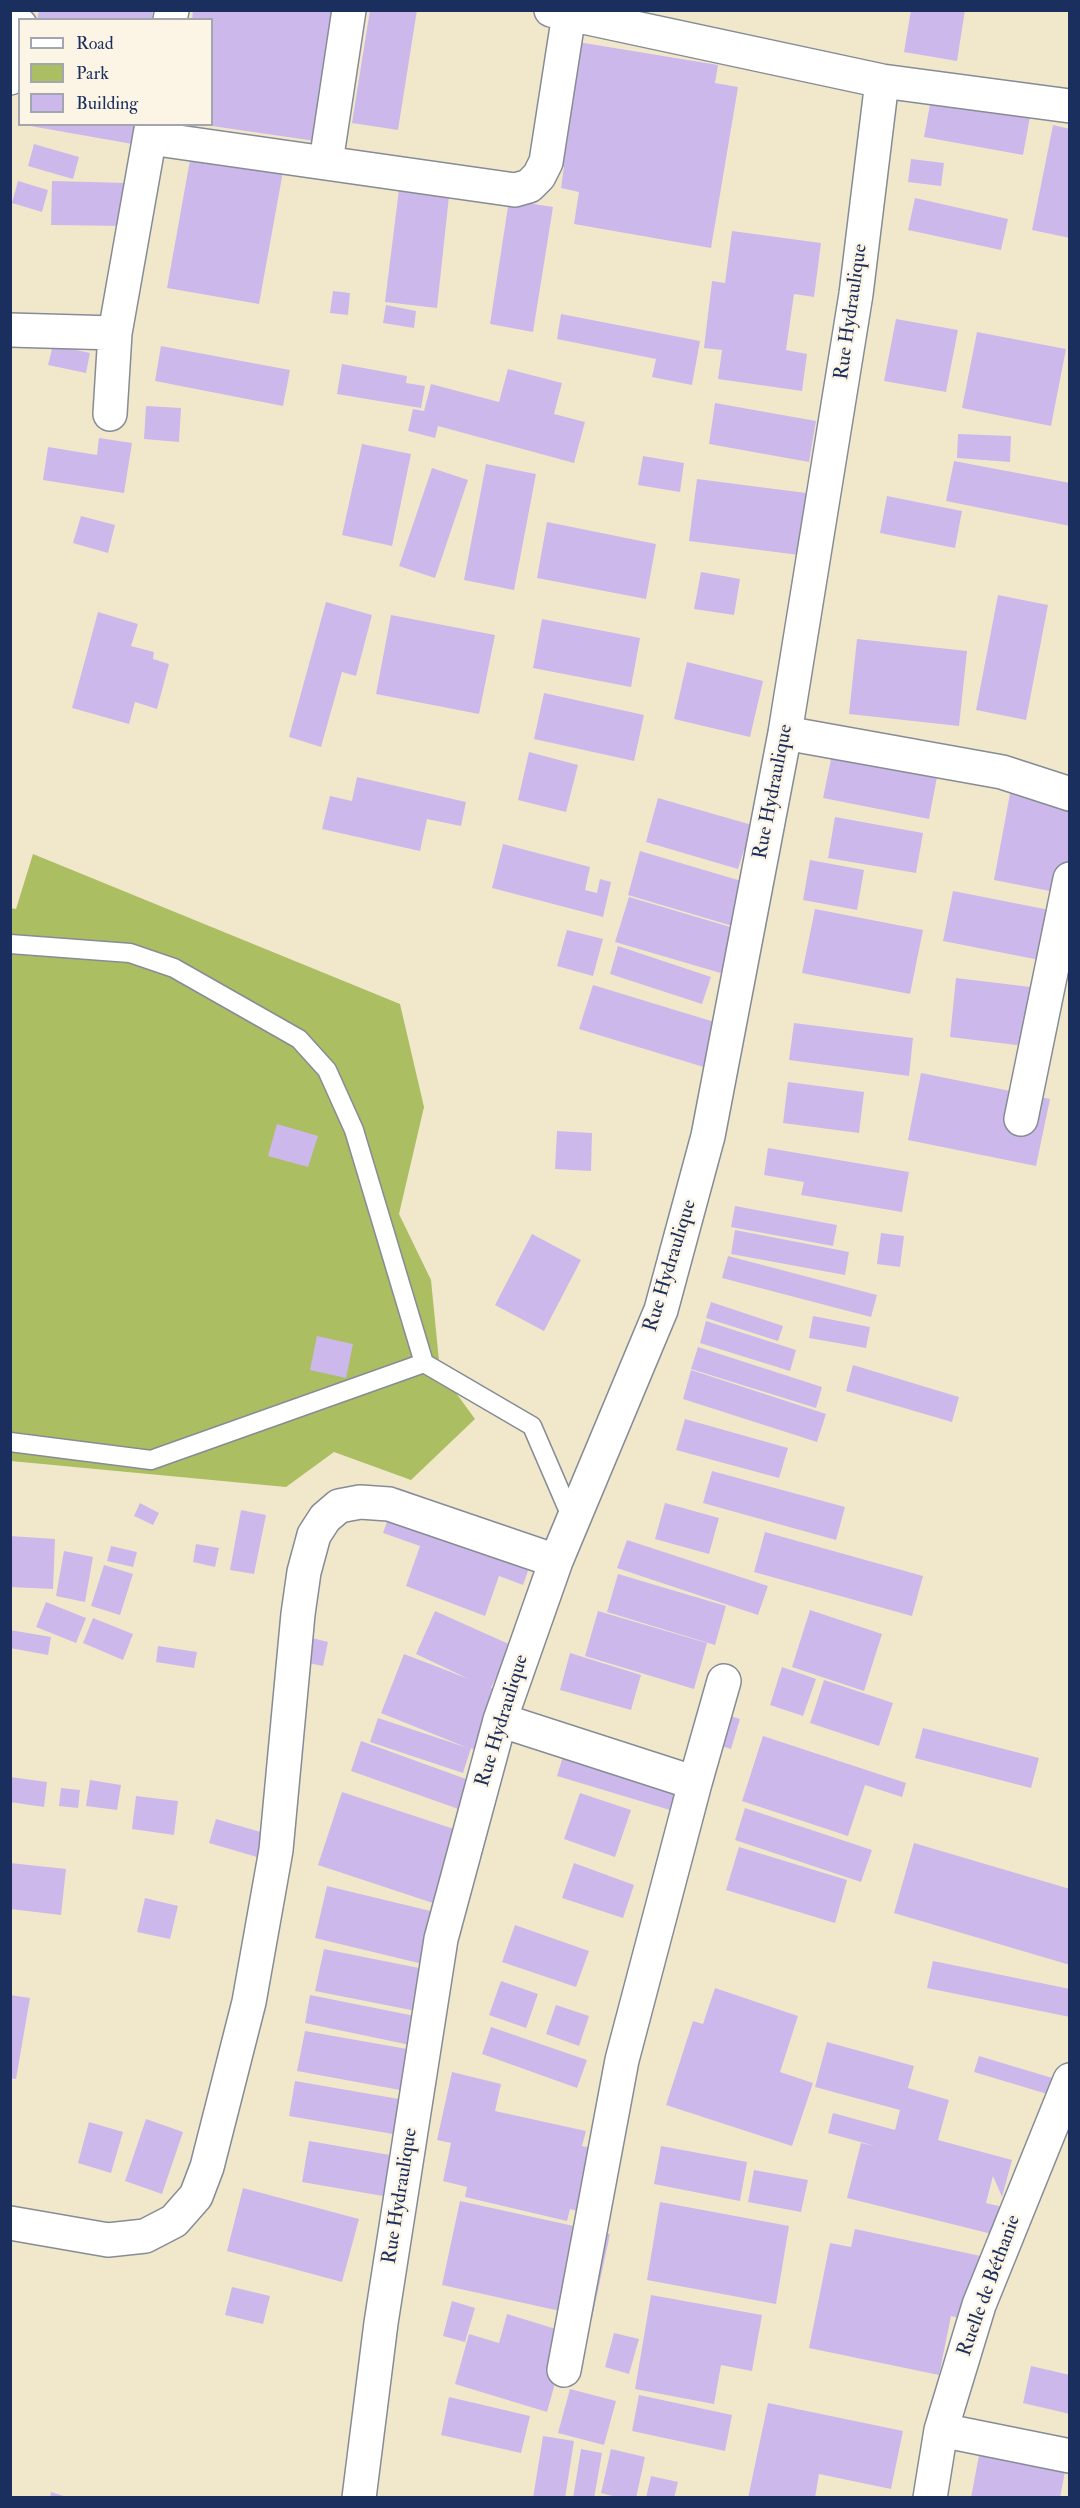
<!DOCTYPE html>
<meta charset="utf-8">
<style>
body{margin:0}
#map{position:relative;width:1080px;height:2508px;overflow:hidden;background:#f1e8cc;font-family:"IM FELL Double Pica",serif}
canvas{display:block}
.frame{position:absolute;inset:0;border:12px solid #1b2f5e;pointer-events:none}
.legend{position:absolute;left:18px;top:18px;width:195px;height:108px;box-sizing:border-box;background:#fcf5e5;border:2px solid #a2a6af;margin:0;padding:8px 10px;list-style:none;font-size:18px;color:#1b2f5e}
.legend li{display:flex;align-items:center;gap:12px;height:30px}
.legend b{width:30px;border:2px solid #a2a6af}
</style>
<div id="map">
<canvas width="1080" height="2508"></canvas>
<div class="frame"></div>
<ul class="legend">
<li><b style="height:8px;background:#fff"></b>Road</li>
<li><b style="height:16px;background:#abbe61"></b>Park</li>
<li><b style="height:16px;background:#cdb8eb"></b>Building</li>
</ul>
</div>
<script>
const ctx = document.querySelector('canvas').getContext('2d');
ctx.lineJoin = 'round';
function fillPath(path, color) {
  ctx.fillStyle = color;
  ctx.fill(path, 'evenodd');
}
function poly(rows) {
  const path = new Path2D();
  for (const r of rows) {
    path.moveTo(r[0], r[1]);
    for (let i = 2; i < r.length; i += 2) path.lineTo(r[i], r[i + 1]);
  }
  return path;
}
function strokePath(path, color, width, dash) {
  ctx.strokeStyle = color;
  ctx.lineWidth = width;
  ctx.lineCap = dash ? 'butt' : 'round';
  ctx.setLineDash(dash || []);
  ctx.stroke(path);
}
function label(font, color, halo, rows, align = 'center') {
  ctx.font = font + ' "IM FELL Double Pica",serif';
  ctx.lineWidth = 5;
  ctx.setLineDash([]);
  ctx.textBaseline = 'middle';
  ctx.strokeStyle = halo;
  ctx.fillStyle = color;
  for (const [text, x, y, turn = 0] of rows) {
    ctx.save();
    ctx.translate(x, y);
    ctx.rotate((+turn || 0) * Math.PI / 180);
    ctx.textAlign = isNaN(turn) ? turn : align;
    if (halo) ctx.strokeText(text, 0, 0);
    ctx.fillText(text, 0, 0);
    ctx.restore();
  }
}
const green = poly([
 [33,854,400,1004,424,1107,399,1214,431,1280,440,1371,475,1419,411,1480,334,1452,286,1487,11,1461,10,908,16,909]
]);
const building = poly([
 [39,10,153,10,152,20,37,20],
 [193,10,340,10,322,142,212,126,212,20,192,20],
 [370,10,417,10,398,130,352,123],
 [911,10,965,10,957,61,904,52],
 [578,42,718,65,715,83,738,87,711,248,574,224,579,192,561,188,564,167,558,166],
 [933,88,1032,106,1023,155,924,137],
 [19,124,141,124,138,145],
 [1053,125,1070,129,1070,238,1032,230],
 [34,144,79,157,73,179,28,166],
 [192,149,284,166,259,304,167,288],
 [911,159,944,163,941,186,908,182],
 [18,181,48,190,42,212,12,203],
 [52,181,127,183,126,226,51,225],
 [400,181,450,187,437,308,385,302],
 [915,198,1008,219,1001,250,908,230],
 [509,200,553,207,533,332,490,324],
 [732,231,821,243,814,297,794,294,786,350,807,354,802,391,718,379,722,350,704,348,712,281,725,283],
 [333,291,350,293,348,315,330,313],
 [386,305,416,311,414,328,383,323],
 [561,314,700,341,692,385,652,377,656,359,557,339],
 [896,319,958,330,946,392,884,381],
 [977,332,1066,349,1051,426,962,408],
 [53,345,90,353,86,373,48,365],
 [161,346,290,370,283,406,155,381],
 [342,364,407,376,406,383,425,386,421,408,337,394],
 [508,369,562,383,554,414,585,422,574,463,438,426,435,438,408,431,413,409,424,411,431,384,499,402],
 [715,403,816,421,809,462,709,444],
 [146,406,181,408,179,442,144,439],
 [958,434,1011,436,1010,462,957,458],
 [99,438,132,443,124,493,43,480,48,447,97,455],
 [362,444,411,454,392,546,342,535],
 [643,456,684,463,680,492,638,485],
 [954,461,1070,483,1070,526,946,501],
 [486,464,536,474,514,590,464,580],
 [432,468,468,480,435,578,399,566],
 [697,479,806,493,799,555,689,541],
 [887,496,962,511,955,548,880,533],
 [81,516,115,525,108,553,73,543],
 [547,522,656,544,646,599,537,578],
 [701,572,740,579,734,615,694,609],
 [998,595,1048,605,1026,720,976,710],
 [326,602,372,615,356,676,342,672,321,747,289,737],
 [98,612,138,624,131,646,154,652,153,659,169,664,157,709,135,702,129,724,72,708],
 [391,615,495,635,479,714,376,694],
 [542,619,640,638,631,687,533,668],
 [857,639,967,651,959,726,849,714],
 [687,662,763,681,750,737,674,719],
 [544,693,644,715,634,761,534,739],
 [835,740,940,761,929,819,823,798],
 [529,752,578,765,566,812,518,800],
 [1014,772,1070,783,1070,895,994,880],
 [357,777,466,802,461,826,427,819,420,851,322,829,330,796,352,801],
 [658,798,766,829,758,854,744,850,738,869,646,842],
 [835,817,923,833,916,873,828,858],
 [503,844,590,867,585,890,597,893,600,879,611,882,603,917,492,888],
 [640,851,748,883,736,927,628,895],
 [810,860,864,870,857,910,803,900],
 [953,891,1070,914,1070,966,943,941],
 [629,897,737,929,724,974,615,942],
 [815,909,923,930,910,994,802,973],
 [567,930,603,939,593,976,557,966],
 [618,946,711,977,702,1004,610,974],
 [956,978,1039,988,1033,1047,950,1037],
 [593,985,721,1024,707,1068,579,1029],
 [794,1023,913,1038,909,1076,789,1060],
 [921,1073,1050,1099,1036,1166,908,1140],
 [788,1082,864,1092,859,1133,783,1123],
 [277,1124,318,1136,308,1167,268,1156],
 [557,1131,592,1133,591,1171,555,1169],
 [768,1148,909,1172,902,1212,801,1195,804,1182,764,1175],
 [735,1206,837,1225,833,1246,731,1227],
 [735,1230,849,1252,845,1275,731,1254],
 [881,1233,904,1236,900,1267,877,1264],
 [532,1234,581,1260,544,1331,495,1305],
 [728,1256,877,1295,871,1317,722,1278],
 [711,1302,783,1326,778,1341,706,1318],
 [813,1316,870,1327,866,1348,809,1338],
 [706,1321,796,1350,790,1371,700,1343],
 [317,1336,353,1344,346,1378,310,1370],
 [698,1347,822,1387,816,1408,691,1369],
 [853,1365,959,1397,952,1422,846,1391],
 [691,1370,826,1414,817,1442,683,1399],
 [685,1419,788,1448,779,1478,676,1450],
 [712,1471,845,1507,836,1540,703,1503],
 [399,1488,539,1540,523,1585,499,1576,485,1616,406,1586,420,1546,383,1533],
 [140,1503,159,1513,153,1525,134,1516],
 [665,1503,719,1518,709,1554,655,1539],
 [241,1510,266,1515,254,1574,230,1570],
 [765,1532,923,1576,912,1616,754,1572],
 [10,1536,55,1539,53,1589,10,1587],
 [627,1540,768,1586,758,1615,617,1568],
 [196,1544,219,1548,215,1567,193,1562],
 [111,1546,137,1552,133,1567,107,1561],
 [64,1551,93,1557,85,1602,56,1596],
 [104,1565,133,1574,120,1615,91,1606],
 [618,1574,726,1606,715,1645,607,1612],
 [46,1602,86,1618,76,1643,36,1627],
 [810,1610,882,1634,864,1691,792,1667],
 [435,1611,511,1645,491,1688,500,1691,477,1751,471,1748,463,1773,370,1742,378,1718,468,1748,381,1713,404,1654,469,1679,416,1654],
 [598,1611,707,1643,694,1689,585,1656],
 [93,1618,133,1634,123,1660,83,1643],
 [10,1630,51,1637,48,1655,10,1648],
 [308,1637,328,1642,323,1666,303,1662],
 [158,1646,197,1652,194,1668,156,1662],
 [570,1653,641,1675,631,1710,560,1690],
 [782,1667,816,1679,803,1716,770,1705],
 [824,1680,893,1703,879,1746,810,1723],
 [706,1708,740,1719,731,1749,696,1738],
 [923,1728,1039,1758,1031,1788,915,1758],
 [763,1736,906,1783,902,1797,865,1785,848,1836,742,1801],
 [361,1741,477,1783,467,1812,351,1771],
 [567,1743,689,1780,680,1813,557,1776],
 [10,1777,47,1782,44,1807,10,1802],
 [90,1780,121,1785,117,1810,86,1806],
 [61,1788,80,1790,78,1808,59,1806],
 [342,1792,469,1834,445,1907,318,1865],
 [580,1793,631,1810,615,1857,564,1839],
 [136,1796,178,1801,174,1835,132,1829],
 [745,1808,872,1850,861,1882,735,1840],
 [216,1819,264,1833,257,1857,209,1843],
 [914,1843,1070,1889,1070,1965,894,1913],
 [739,1847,847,1880,835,1923,726,1890],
 [10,1863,66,1869,61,1915,10,1909],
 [574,1863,634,1885,623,1918,562,1898],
 [327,1886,443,1914,431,1966,315,1938],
 [145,1898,178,1906,170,1939,137,1932],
 [515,1925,589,1951,576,1987,502,1962],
 [324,1949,424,1969,416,2011,315,1991],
 [933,1961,1070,1989,1070,2017,927,1988],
 [501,1981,538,1994,526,2028,489,2015],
 [715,1988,798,2016,780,2072,813,2083,792,2146,666,2105,693,2021,703,2024],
 [10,1995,30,1998,16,2079,10,2078],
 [310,1995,415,2016,410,2045,305,2023],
 [556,2005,589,2016,579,2046,546,2034],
 [491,2027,587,2060,577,2088,482,2054],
 [305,2031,407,2049,400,2090,297,2071],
 [827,2042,914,2066,908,2088,949,2100,938,2140,1012,2160,1002,2197,993,2176,986,2203,1007,2208,1000,2236,847,2198,861,2143,875,2146,828,2133,833,2113,895,2130,900,2110,815,2087],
 [979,2056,1069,2083,1064,2099,974,2072],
 [452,2072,501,2084,495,2111,586,2131,582,2146,611,2152,597,2216,570,2209,567,2221,465,2197,467,2187,443,2181,451,2143,437,2140],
 [295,2081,399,2099,393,2134,289,2116],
 [146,2119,183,2132,162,2194,125,2181],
 [89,2122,123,2132,111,2173,78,2163],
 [309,2141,390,2155,383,2196,302,2182],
 [661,2146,747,2162,740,2201,654,2184],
 [754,2170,808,2180,801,2212,748,2202],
 [243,2188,359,2219,342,2282,227,2251],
 [460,2201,610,2234,592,2318,442,2285],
 [660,2202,789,2226,776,2304,647,2280],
 [855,2229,990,2258,977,2322,951,2316,939,2375,809,2348,830,2243,851,2247],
 [232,2287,270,2296,263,2324,225,2315],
 [651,2295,762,2315,752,2371,721,2365,714,2404,635,2389],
 [452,2301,475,2308,465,2342,443,2336],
 [507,2314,569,2333,547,2412,455,2384,469,2334,499,2343],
 [614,2333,639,2339,629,2374,605,2367],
 [1031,2366,1070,2375,1070,2414,1023,2403],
 [570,2389,616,2401,604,2445,558,2433],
 [639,2395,732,2415,725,2451,632,2431],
 [449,2397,530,2416,521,2453,441,2435],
 [768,2403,903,2431,891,2489,819,2474,815,2498,748,2498],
 [543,2436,574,2441,565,2498,533,2498],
 [982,2439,1068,2455,1060,2498,971,2498],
 [581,2449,602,2453,594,2498,573,2498],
 [611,2449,645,2457,636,2498,620,2498,601,2493],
 [651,2476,678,2482,674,2498,646,2498],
 [51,2492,67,2497,67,2498,50,2498]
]);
const service = poly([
 [10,944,130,953,174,968,299,1039,327,1070,354,1130,424,1363,532,1426,573,1521],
 [10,1442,151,1460,424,1363]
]);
const minor = poly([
 [551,10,882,81,1070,106],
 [170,20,172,10],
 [10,78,20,25],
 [150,138,515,190,529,186,539,176,546,162,569,14],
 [326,162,349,10],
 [10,330,115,333,152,124],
 [110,414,115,333],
 [785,733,1002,772,1070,794],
 [1021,1119,1070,879],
 [500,1720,695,1783,622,2060,564,2370],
 [695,1783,724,1681],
 [10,2223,108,2240,145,2236,174,2221,196,2196,207,2167,249,2002,276,1850,298,1614,304,1572,314,1535,325,1518,339,1506,360,1502,389,1504,556,1561],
 [941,2430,1070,2456],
 [359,2498,381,2323,441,1939,500,1720,556,1561,661,1310,708,1136,785,733,856,294,882,81],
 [930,2498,941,2430,979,2305,1070,2080]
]);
const streetNames = [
 ["Rue Hydraulique",852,312,-82],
 ["Rue Hydraulique",774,792,-79],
 ["Rue Hydraulique",671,1266,-73],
 ["Rue Hydraulique",503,1721,-73],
 ["Rue Hydraulique",401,2196,-81],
 ["Ruelle de Béthanie",990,2286,-70]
];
fillPath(green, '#abbe61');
fillPath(building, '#cdb8eb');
strokePath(service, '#868c95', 21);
strokePath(minor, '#868c95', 36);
strokePath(service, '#fff', 18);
strokePath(minor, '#fff', 33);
label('20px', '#1b2f5e', '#fcf5e5', streetNames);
</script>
